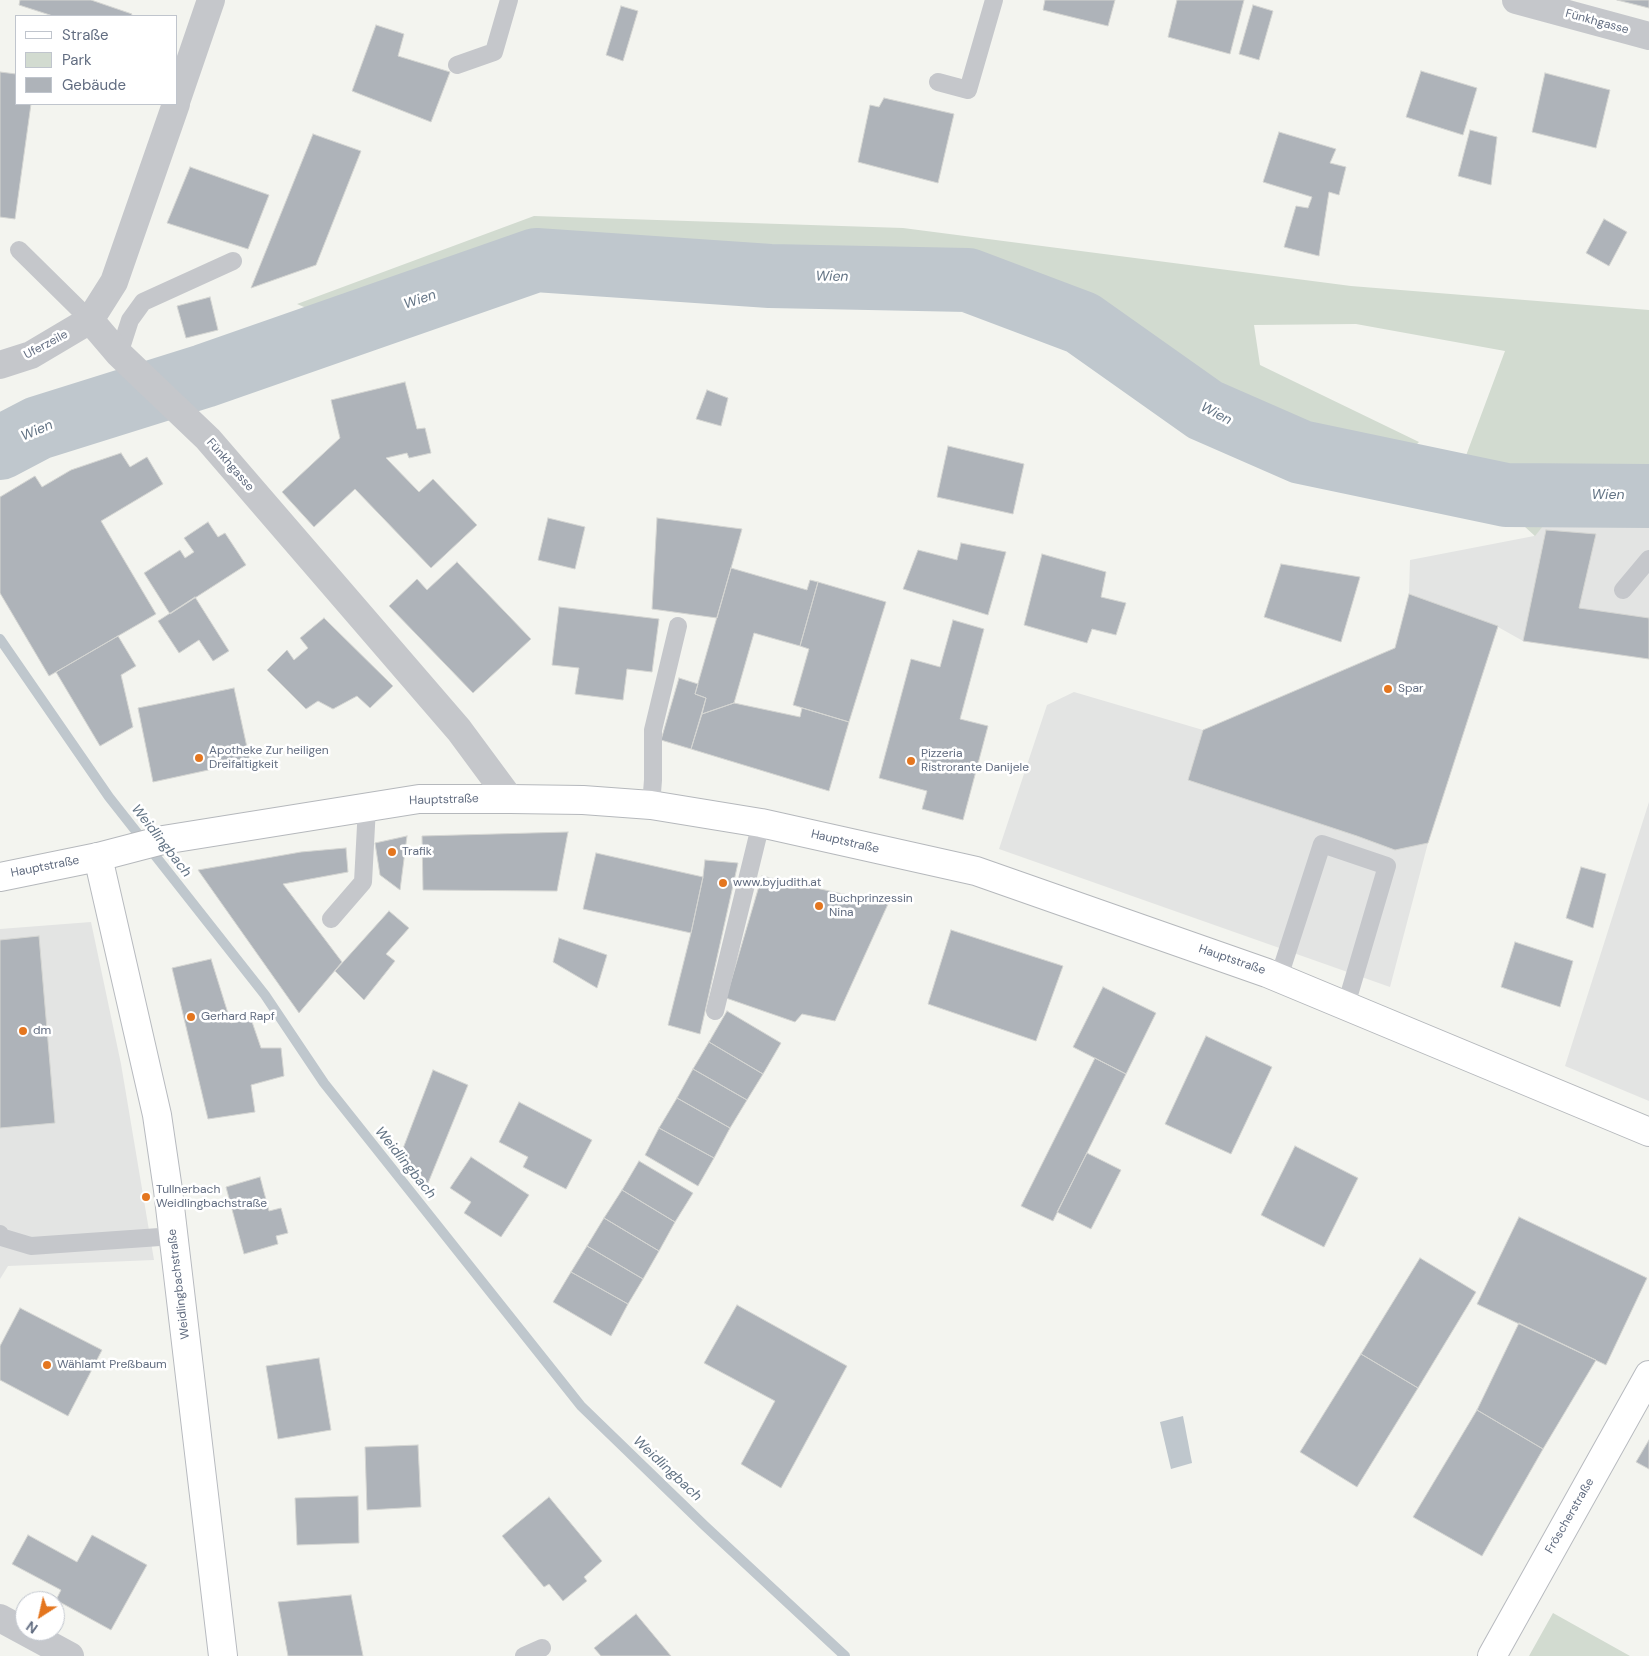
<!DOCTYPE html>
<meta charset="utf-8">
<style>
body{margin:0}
#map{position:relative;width:1649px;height:1656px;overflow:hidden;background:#f3f4ef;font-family:"DM Sans",sans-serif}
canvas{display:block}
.legend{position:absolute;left:15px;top:15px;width:162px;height:90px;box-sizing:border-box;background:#fff;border:1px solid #c0c5cd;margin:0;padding:6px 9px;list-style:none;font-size:15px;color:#626d81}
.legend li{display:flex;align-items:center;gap:10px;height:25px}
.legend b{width:25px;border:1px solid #c0c5cd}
.north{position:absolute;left:15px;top:1591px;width:50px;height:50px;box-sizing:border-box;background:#fff;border:1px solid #c0c5cd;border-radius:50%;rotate:215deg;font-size:14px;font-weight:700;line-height:20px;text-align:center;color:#626d81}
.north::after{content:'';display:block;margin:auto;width:18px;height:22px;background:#e4761f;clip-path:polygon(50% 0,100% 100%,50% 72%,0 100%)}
</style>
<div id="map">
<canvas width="1649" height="1656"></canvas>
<ul class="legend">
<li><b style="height:6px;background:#fff"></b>Straße</li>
<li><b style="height:14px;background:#d2dbd0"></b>Park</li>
<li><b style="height:14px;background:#aeb3b9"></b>Gebäude</li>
</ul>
<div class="north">N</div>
</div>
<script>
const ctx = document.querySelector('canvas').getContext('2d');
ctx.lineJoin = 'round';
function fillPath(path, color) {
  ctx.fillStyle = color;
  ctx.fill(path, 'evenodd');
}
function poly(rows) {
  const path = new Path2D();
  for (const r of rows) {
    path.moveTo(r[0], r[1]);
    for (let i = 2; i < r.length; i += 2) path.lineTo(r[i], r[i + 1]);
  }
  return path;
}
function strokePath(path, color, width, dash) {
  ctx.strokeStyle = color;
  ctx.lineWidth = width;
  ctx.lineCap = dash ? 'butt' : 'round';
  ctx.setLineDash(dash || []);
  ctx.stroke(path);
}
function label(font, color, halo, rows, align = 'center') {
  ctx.font = font + ' "DM Sans",sans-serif';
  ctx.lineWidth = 5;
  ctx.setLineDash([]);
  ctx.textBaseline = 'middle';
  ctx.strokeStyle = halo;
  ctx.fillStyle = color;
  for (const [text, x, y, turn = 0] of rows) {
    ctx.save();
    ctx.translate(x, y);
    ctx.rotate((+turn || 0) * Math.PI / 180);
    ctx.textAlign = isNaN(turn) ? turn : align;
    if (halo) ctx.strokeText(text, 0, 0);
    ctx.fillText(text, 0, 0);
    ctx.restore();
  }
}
const built = poly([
 [1649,519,1649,659,1523,641,1498,627,1428,843,1390,987,999,849,1047,705,1074,692,1203,730,1314,685,1395,649,1409,594,1410,560,1534,536,1548,520],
 [1649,802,1649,1101,1565,1066],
 [91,922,121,1064,154,1260,8,1266,0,1279,0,929]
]);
const green = poly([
 [534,216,903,228,1351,286,1649,310,1649,519,1548,520,1535,536,1461,469,1505,351,1356,324,1254,325,1260,365,1419,442,1404,457,1288,439,1101,310,968,272,757,264,550,247,325,316,297,304],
 [1553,1613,1630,1656,1529,1656]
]);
const water = poly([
 [1183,1416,1192,1463,1171,1469,1160,1422]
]);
const stream = poly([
 [0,639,109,797,265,995,324,1083,581,1406,705,1526,845,1656]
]);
const river = poly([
 [0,448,38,428,204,376,536,260,770,276,968,280,1082,323,1205,410,1301,452,1506,495,1649,496]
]);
const building = poly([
 [20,0,91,0,132,14,131,16,53,16,19,5,20,0],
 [1045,0,1115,0,1108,26,1043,10,1045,0],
 [1177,0,1244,0,1230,54,1168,37,1177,0],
 [1617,0,1649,0,1649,8,1617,0],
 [1253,5,1273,11,1259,60,1239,54,1253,5],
 [621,6,638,11,623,61,606,55,621,6],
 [376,25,404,34,398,56,450,72,431,122,352,91,376,25],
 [1421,71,1477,88,1463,135,1406,117,1421,71],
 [0,72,16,74,16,104,31,104,15,219,0,217,0,72],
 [1545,73,1610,90,1596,148,1532,132,1545,73],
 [884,98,954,114,938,183,858,162,870,105,879,107,884,98],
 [1470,130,1497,137,1491,185,1458,176,1470,130],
 [1279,132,1336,149,1330,163,1346,167,1339,195,1329,192,1319,256,1284,247,1296,206,1308,208,1312,197,1263,182,1279,132],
 [313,134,361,151,316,265,251,288,313,134],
 [190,167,269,195,248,249,167,223,190,167],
 [1604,219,1627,232,1609,266,1586,253,1604,219],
 [210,297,218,330,186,338,177,306,210,297],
 [405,382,417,429,425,428,431,453,409,458,407,453,386,458,419,492,433,479,477,525,431,568,355,489,314,527,282,492,340,438,331,400,405,382],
 [707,390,728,398,721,426,696,419,707,390],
 [948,446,1024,464,1013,514,937,497,948,446],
 [121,453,130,467,147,457,163,484,101,521,156,614,49,676,0,593,0,497,35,476,42,487,71,470,121,453],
 [548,518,585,527,575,569,538,560,548,518],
 [657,518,742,529,717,618,652,609,657,518],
 [208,522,218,537,225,533,246,565,170,614,144,573,180,550,185,558,194,552,184,538,208,522],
 [1546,530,1596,534,1579,608,1649,618,1649,659,1523,641,1546,530],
 [961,543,1006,552,988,615,903,589,918,550,957,560,961,543],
 [1042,554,1106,572,1101,597,1126,603,1116,635,1092,629,1087,643,1024,625,1042,554],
 [457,562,531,639,473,693,389,606,417,579,427,590,457,562],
 [1281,564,1360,577,1341,642,1264,617,1281,564],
 [731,568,807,590,810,580,818,582,800,646,754,633,734,703,702,714,706,698,695,694,731,568],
 [818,582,886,602,849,722,793,705,809,649,800,646,818,582],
 [1409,594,1498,626,1428,843,1395,850,1357,836,1188,780,1203,730,1395,648,1409,594],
 [195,597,229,651,213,661,199,640,179,653,158,621,195,597],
 [559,607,659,619,652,672,627,669,623,700,575,694,579,668,552,665,559,607],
 [324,618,393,686,370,708,357,696,333,709,318,701,306,709,267,670,287,650,294,660,308,648,300,638,324,618],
 [953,620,984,629,960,719,988,726,963,820,922,809,927,791,879,778,911,659,940,667,953,620],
 [118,636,136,666,121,675,133,727,100,746,56,672,118,636],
 [679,678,698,684,695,694,706,698,691,749,661,740,679,678],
 [234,688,250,761,153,782,138,708,234,688],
 [734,703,800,717,802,708,849,722,829,791,691,749,702,714,734,703],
 [568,832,557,891,423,890,422,836,568,832],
 [407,836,400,890,380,875,375,843,407,836],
 [346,848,348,872,283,884,342,962,299,1013,198,870,301,852,346,848],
 [596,853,703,877,691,933,583,909,596,853],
 [705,860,738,863,700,1034,668,1025,691,933,703,877,705,860],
 [1581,867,1606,874,1593,928,1566,918,1581,867],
 [762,876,888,904,835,1021,802,1014,795,1022,726,998,762,876],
 [389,911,409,928,386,954,395,961,364,1000,335,971,389,911],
 [951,930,1063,966,1036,1041,928,1004,951,930],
 [39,936,55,1123,0,1128,0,940,39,936],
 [559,938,607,955,597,988,553,962,559,938],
 [1515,942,1573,961,1560,1007,1501,987,1515,942],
 [211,959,231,1023,250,1016,261,1048,281,1048,284,1076,251,1085,255,1112,208,1119,172,968,211,959],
 [1103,987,1156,1013,1126,1074,1073,1047,1103,987],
 [727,1011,781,1043,763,1074,709,1042,727,1011],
 [1206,1036,1272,1067,1231,1154,1165,1124,1206,1036],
 [709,1042,763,1074,747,1100,693,1069,709,1042],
 [1095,1058,1126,1074,1053,1221,1021,1206,1095,1058],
 [693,1069,747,1100,730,1128,677,1098,693,1069],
 [433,1070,468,1085,424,1193,399,1159,433,1070],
 [677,1098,730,1128,714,1158,659,1128,677,1098],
 [519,1102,592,1140,566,1189,523,1167,528,1157,499,1142,519,1102],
 [659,1128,714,1158,698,1186,645,1155,659,1128],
 [1295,1146,1358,1178,1324,1247,1261,1215,1295,1146],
 [1087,1153,1121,1170,1091,1229,1057,1212,1087,1153],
 [471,1157,529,1195,501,1237,464,1213,471,1202,450,1188,471,1157],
 [639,1161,693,1193,675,1222,622,1190,639,1161],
 [260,1177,269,1211,281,1208,288,1233,276,1236,278,1244,244,1254,226,1187,260,1177],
 [622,1190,675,1222,659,1251,604,1218,622,1190],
 [1519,1217,1647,1278,1606,1365,1477,1304,1519,1217],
 [604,1218,659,1251,643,1279,587,1246,604,1218],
 [587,1246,643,1279,628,1304,571,1272,587,1246],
 [1420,1258,1476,1292,1418,1388,1361,1354,1420,1258],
 [571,1272,628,1304,611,1336,553,1302,571,1272],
 [737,1305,847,1366,781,1488,741,1464,775,1401,704,1363,737,1305],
 [20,1308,102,1350,68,1416,0,1380,0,1346,20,1308],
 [1519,1323,1596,1360,1543,1449,1477,1410,1519,1323],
 [1361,1354,1418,1388,1357,1487,1300,1452,1361,1354],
 [319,1358,331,1430,278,1439,266,1366,319,1358],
 [1477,1410,1543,1449,1482,1556,1413,1517,1477,1410],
 [1649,1440,1649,1469,1636,1462,1649,1440],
 [418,1445,421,1507,367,1510,365,1447,418,1445],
 [358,1496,359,1543,297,1545,295,1498,358,1496],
 [549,1497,602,1561,584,1577,587,1581,563,1601,549,1584,544,1587,502,1536,549,1497],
 [28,1535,77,1562,92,1535,147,1565,111,1630,56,1600,61,1590,12,1564,28,1535],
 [351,1595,363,1656,288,1656,278,1602,351,1595],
 [636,1614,671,1656,601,1656,594,1648,636,1614]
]);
const lane = poly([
 [457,65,494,52,509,0],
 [938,82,968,90,994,0],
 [19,250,90,320],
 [119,354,130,320,143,302,233,261],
 [1623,590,1649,559],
 [651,805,653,780,653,730,678,626],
 [331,919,363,882,367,807],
 [1279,977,1322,844,1387,866,1346,1005],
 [715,1011,761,823],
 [0,1234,1,1237,31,1246,174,1236],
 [524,1656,542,1648]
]);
const street = poly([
 [1516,0,1649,36],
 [176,102,211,0],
 [176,104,114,282,90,320,119,354,208,439,459,730,510,799],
 [0,365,31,355,90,320],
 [0,1618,70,1656]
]);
const secondary = poly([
 [98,857,157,1115,168,1190,223,1656],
 [1492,1656,1649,1375]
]);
const primary = poly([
 [0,877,98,857,163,840,419,799,510,799,583,800,651,805,761,823,976,871,1267,973,1649,1132]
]);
const markers = [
 [1388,689,5,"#e4761f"],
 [199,758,5,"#e4761f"],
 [911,761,5,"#e4761f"],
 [392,852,5,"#e4761f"],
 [723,883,5,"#e4761f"],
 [819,906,5,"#e4761f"],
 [191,1017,5,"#e4761f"],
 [23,1031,5,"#e4761f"],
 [146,1197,5,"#e4761f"],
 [47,1365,5,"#e4761f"]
];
const streetNames = [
 ["Fünkhgasse",1597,22,15],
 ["Uferzeile",46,345,-28],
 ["Fünkhgasse",230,465,49],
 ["Hauptstraße",444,800,-2],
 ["Hauptstraße",845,842,13],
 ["Hauptstraße",45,867,-11],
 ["Hauptstraße",1232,960,19],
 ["Weidlingbachstraße",179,1284,-97],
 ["Fröscherstraße",1570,1516,-60]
];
const poiNames = [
 ["Spar",1398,689],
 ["Apotheke Zur heiligen",209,751],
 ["Dreifaltigkeit",209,765],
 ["Pizzeria",921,754],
 ["Ristrorante Danijele",921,768],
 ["Trafik",402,852],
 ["www.byjudith.at",733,883],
 ["Buchprinzessin",829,899],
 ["Nina",829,913],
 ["Gerhard Rapf",201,1017],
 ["dm",33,1031],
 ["Tullnerbach",156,1190],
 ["Weidlingbachstraße",156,1204],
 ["Wählamt Preßbaum",57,1365]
];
const waterNames = [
 ["Wien",832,277,1],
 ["Wien",420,300,-19],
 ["Wien",1216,414,27],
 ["Wien",37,431,-23],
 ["Wien",1608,495],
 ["Weidlingbach",161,841,52],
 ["Weidlingbach",405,1163,51],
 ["Weidlingbach",667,1469,43]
];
fillPath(built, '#e3e4e3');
fillPath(green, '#d2dbd0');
fillPath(water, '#bfc7cd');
strokePath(stream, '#bfc7cd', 10);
strokePath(river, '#bfc7cd', 64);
fillPath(building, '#aeb3b9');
strokePath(building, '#d4d5d2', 1);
strokePath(secondary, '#b7babf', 30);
strokePath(primary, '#b5b8bc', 30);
strokePath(lane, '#c5c7cb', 18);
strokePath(street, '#c5c7cb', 28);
strokePath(secondary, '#fff', 28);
strokePath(primary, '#fff', 28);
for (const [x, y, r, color] of markers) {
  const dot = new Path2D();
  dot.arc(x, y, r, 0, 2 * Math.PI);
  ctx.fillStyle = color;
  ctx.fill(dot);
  strokePath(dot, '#fff', 2);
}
label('12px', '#626d81', '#fff', streetNames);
label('12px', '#626d81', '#fff', poiNames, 'left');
label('italic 14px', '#637485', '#fff', waterNames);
</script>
